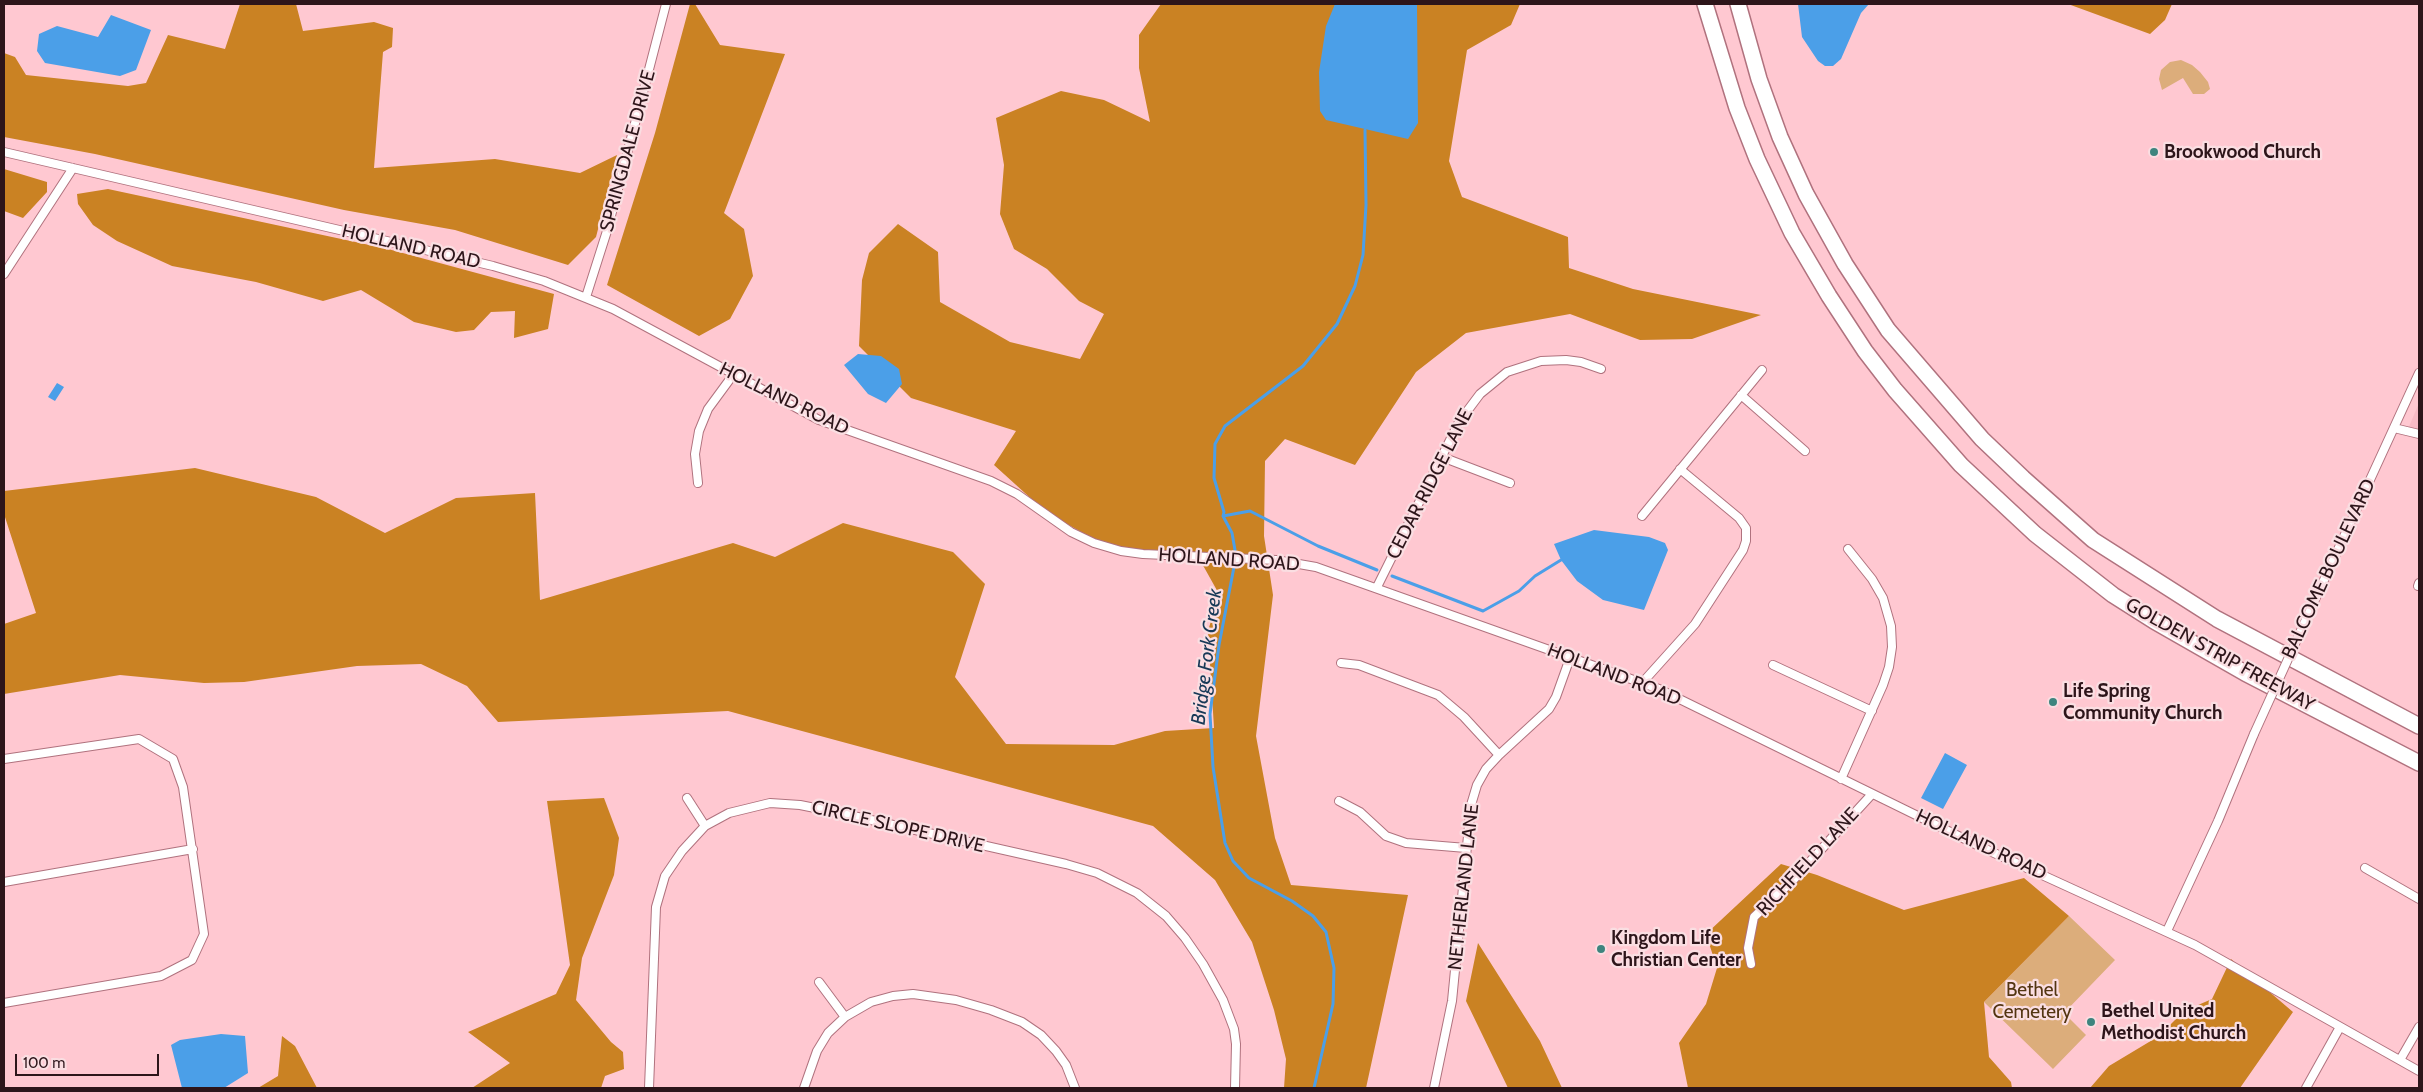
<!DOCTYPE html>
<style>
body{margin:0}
#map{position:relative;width:2423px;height:1092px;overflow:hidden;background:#ffc8d1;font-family:Cabin,sans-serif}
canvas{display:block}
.frame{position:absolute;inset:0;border:5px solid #2d151a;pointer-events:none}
.scale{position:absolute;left:15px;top:1054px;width:144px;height:22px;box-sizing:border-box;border:2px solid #2d151a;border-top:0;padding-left:6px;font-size:15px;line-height:18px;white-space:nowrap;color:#2d151a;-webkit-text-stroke:4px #fadee2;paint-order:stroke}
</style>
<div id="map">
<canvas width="2423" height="1092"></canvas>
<div class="frame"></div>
<div class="scale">100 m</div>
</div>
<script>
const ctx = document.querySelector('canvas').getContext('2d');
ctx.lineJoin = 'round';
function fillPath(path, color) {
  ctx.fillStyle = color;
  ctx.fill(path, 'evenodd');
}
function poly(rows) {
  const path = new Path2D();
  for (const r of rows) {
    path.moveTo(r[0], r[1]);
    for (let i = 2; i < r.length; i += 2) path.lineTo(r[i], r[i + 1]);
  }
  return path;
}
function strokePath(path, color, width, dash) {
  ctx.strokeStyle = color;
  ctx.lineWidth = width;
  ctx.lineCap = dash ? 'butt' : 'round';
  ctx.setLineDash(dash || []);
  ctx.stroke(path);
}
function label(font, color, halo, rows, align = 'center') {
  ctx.font = font + ' Cabin,sans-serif';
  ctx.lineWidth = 4.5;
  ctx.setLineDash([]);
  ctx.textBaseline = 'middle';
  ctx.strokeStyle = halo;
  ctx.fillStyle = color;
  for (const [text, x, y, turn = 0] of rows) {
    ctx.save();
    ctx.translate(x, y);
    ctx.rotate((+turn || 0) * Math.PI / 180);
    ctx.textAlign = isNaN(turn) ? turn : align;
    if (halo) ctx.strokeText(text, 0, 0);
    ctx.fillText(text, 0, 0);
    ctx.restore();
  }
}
const built = poly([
 [2419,403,2419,431,2408,429]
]);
const green = poly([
 [2181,60,2192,65,2200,72,2208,82,2210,89,2204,94,2193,94,2183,78,2162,90,2159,79,2161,70,2170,62],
 [2069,916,2115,960,2064,1013,2086,1035,2053,1069,1984,1002]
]);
const forest = poly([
 [240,4,296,4,303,31,374,22,393,28,392,47,383,52,374,168,495,159,580,173,617,155,596,237,568,265,455,230,344,210,95,154,4,137,4,53,15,57,26,75,128,86,146,83,168,35,225,49],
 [690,4,695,4,720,45,785,54,724,213,744,229,753,276,730,319,699,336,607,285,655,133],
 [1161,4,1520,4,1511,25,1467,50,1449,161,1462,197,1568,237,1569,268,1633,289,1761,315,1692,339,1640,340,1570,314,1466,333,1416,372,1355,465,1285,439,1265,461,1264,536,1273,595,1256,736,1275,838,1291,885,1408,895,1366,1088,1284,1088,1286,1059,1274,1010,1252,942,1215,880,1153,826,728,711,498,722,467,686,421,664,357,666,244,682,204,683,120,675,4,694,4,624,36,613,4,514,4,491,195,468,316,497,385,533,456,498,535,493,540,600,733,543,775,557,843,523,953,552,985,584,955,677,1006,744,1114,745,1165,731,1214,728,1208,631,1219,594,1200,560,1121,554,1047,513,994,465,1016,431,911,398,859,346,862,280,869,253,898,224,938,252,940,302,1010,342,1080,359,1104,314,1079,301,1047,269,1014,249,1000,214,1004,165,996,118,1061,91,1104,100,1150,122,1139,68,1139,35],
 [2068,4,2172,4,2165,20,2150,34],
 [4,169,47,182,47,192,23,218,4,211],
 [108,189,388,249,554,294,548,329,514,338,515,311,491,312,474,330,456,332,414,322,361,290,323,301,256,282,172,266,117,241,93,225,78,204,77,194],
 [604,798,619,838,614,875,582,958,576,1000,611,1042,623,1052,624,1069,605,1076,601,1088,472,1088,510,1063,468,1032,556,994,570,965,547,801],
 [1781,864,1817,875,1904,910,2024,878,2069,916,1984,1002,1989,1057,2011,1082,2012,1088,1688,1088,1679,1043,1706,1004,1717,968,1706,934],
 [1478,943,1540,1041,1562,1088,1508,1088,1466,1001],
 [2231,959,2293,1012,2240,1088,2090,1088,2109,1066,2159,1036,2184,1011,2212,999],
 [282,1036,295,1046,317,1088,258,1088,278,1076]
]);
const water = poly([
 [1335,4,1417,4,1418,123,1408,139,1326,120,1320,111,1319,72,1326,26],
 [1798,4,1869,4,1861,13,1841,59,1833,66,1825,66,1818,61,1802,37],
 [111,15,151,30,136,70,120,76,45,63,37,51,39,34,57,26,98,37],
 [858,354,881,356,899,369,902,384,886,403,868,394,844,365],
 [57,383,64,387,55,401,48,397],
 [1594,530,1649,537,1665,543,1668,550,1644,610,1603,600,1577,581,1561,560,1554,544],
 [1945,753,1967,765,1943,809,1921,798],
 [221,1034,245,1036,248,1073,224,1088,182,1088,171,1045,180,1040]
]);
const stream = poly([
 [1223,516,1250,511,1318,546,1377,570],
 [1235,550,1232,533,1223,516,1224,512,1214,478,1215,444,1225,426,1303,366,1337,324,1355,286,1363,255,1366,205,1365,130],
 [1234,567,1219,645,1210,714,1213,767,1225,843,1233,861,1249,878,1292,901,1313,916,1326,932,1334,968,1333,1004,1314,1088],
 [1392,576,1483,611,1519,591,1535,576,1561,560]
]);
const minor = poly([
 [4,152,404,245,493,266,544,281,613,309,819,420,991,481,1017,494,1071,532,1094,543,1121,551,1143,554,1276,560,1316,567,1659,689,1981,847,2195,945,2419,1071],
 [4,274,73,168],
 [586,297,607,231,666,4],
 [1741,395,1805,451],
 [2394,428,2419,434],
 [1442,457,1510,483],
 [698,483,695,454,699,431,708,409,733,375],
 [1642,516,1762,370],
 [2418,586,2419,583],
 [1377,587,1459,422,1480,394,1507,372,1541,361,1566,360,1581,362,1601,369],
 [2313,604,2419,373],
 [1341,663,1359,665,1438,695,1464,717,1499,755],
 [1773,665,1872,711],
 [1642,683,1695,624,1743,550,1746,541,1746,528,1739,518,1680,469],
 [4,759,139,739,173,759,183,787,204,934,192,960,161,976,4,1003],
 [1841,779,1883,685,1889,667,1892,647,1891,626,1883,598,1872,579,1848,549],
 [687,798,705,826],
 [1339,801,1360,812,1386,836,1406,843,1466,848],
 [2365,868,2419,899],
 [4,882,193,849],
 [2167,931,2218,821,2254,734],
 [1751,964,1748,948,1754,917,1795,878,1872,794],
 [819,982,845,1017],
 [2400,1060,2419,1027],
 [649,1088,656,907,665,876,682,851,705,826,729,813,770,803,800,805,840,813,1066,864,1097,873,1137,893,1166,916,1185,938,1203,964,1223,1000,1234,1029,1236,1044,1235,1088],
 [804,1088,817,1051,828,1033,845,1017,871,1002,893,996,913,994,956,1000,991,1010,1022,1022,1041,1035,1056,1051,1066,1065,1075,1088],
 [1434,1088,1452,1001,1471,805,1477,785,1486,769,1499,755,1549,709,1556,697,1570,658],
 [2306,1088,2340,1027]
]);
const motorway = poly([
 [1705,4,1737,108,1757,159,1792,233,1829,296,1865,351,1895,390,1961,465,2035,534,2113,595,2154,621,2245,673,2419,763],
 [1738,4,1759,79,1780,137,1806,194,1845,264,1888,330,1982,439,2023,478,2093,540,2217,619,2419,726]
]);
const minorBridge = poly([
 [2254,734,2313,604]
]);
const markers = [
 [2154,152,5,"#3e847e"],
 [2053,702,5,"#3e847e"],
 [1601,949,5,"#3e847e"],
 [2091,1022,5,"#3e847e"]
];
const streetNames = [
 ["SPRINGDALE DRIVE",628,151,-75],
 ["HOLLAND ROAD",411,247,13],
 ["HOLLAND ROAD",784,399,26],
 ["CEDAR RIDGE LANE",1430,484,-63],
 ["HOLLAND ROAD",1229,560,4],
 ["BALCOME BOULEVARD",2329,569,-65],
 ["GOLDEN STRIP FREEWAY",2220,655,29],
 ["HOLLAND ROAD",1614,675,21],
 ["CIRCLE SLOPE DRIVE",898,827,13],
 ["HOLLAND ROAD",1981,845,25],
 ["RICHFIELD LANE",1808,862,-47],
 ["NETHERLAND LANE",1464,887,-84]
];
const poiNames = [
 ["Brookwood Church",2164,152],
 ["Life Spring",2063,691],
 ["Community Church",2063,713],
 ["Kingdom Life",1611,938],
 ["Christian Center",1611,960],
 ["Bethel United",2101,1011],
 ["Methodist Church",2101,1033]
];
const parkNames = [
 ["Bethel",2032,990],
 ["Cemetery",2032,1012]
];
const waterNames = [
 ["Bridge Fork Creek",1207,657,-83]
];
fillPath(built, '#f7bac5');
fillPath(green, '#dcad7b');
fillPath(forest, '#ca8223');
fillPath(water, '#4b9fe8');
strokePath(stream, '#4b9fe8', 3);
strokePath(minor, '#b0727e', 10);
strokePath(motorway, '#b0727e', 18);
strokePath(minor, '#fff', 8);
strokePath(motorway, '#fff', 15);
strokePath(minorBridge, '#b0727e', 10, []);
strokePath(minorBridge, '#fff', 8);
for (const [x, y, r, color] of markers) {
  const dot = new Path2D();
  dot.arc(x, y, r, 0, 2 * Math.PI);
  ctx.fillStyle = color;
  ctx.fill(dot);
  strokePath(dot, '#fadee2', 2);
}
label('19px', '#2d151a', '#fadee2', streetNames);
label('bold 19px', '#2d151a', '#fadee2', poiNames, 'left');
label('19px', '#533511', '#fadee2', parkNames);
label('italic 20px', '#173957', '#fadee2', waterNames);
</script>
